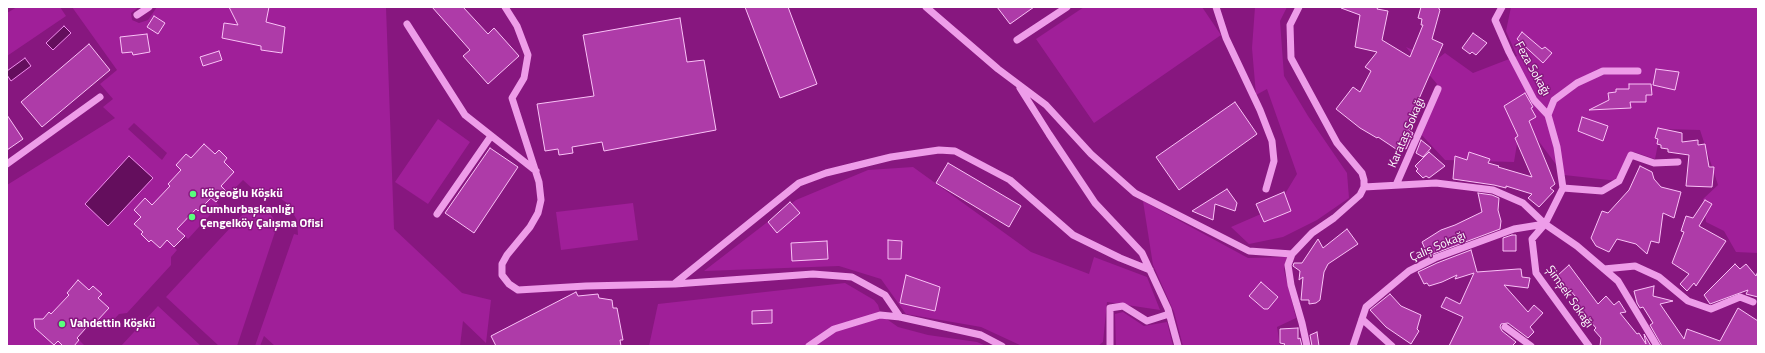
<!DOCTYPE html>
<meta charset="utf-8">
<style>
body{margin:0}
#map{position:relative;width:1765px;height:353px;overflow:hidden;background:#87177f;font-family:"Titillium Web",sans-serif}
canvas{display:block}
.frame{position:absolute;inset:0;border:8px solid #fff;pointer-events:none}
</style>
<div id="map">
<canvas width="1765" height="353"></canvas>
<div class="frame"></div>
</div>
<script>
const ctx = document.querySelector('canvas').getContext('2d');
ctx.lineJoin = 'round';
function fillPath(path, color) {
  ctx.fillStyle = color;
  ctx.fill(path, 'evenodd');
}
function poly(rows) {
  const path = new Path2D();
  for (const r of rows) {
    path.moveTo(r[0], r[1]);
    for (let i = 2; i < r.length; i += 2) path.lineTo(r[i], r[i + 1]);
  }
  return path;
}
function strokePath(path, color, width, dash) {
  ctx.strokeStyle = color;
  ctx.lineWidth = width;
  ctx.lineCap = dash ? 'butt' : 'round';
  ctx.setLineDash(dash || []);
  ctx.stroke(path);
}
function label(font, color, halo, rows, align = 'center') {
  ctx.font = font + ' "Titillium Web",sans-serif';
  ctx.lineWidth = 3;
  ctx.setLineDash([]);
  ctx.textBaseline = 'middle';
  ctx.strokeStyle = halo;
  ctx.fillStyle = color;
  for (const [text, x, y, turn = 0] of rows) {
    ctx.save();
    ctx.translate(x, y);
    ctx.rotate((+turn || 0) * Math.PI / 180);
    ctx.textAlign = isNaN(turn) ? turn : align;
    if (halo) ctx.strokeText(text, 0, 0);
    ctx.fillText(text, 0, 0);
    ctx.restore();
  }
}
const green = poly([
 [17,7,60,7,66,16,7,56,7,13],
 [72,7,139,7,131,13,132,20,139,23,148,20,157,7,386,7,394,229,462,293,491,300,486,343,463,321,460,346,275,346,264,336,260,346,255,346,294,234,298,235,297,220,287,203,274,194,261,190,255,191,243,180,229,194,226,191,216,202,219,205,188,239,185,236,174,247,177,250,171,257,171,265,127,313,119,314,105,329,94,319,77,338,85,346,7,346,7,185,115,118,103,107,113,99,100,84,117,70],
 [134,123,167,153,162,160,128,129],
 [1084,7,1202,7,1221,35,1094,123,1036,39],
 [1255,7,1287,7,1280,21,1284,76,1308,116,1347,173,1349,198,1317,220,1283,237,1249,244,1231,227,1277,207,1297,174,1267,89,1256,95,1252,48],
 [1511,7,1758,7,1758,253,1736,252,1724,231,1706,222,1703,199,1718,185,1700,130,1661,129,1655,159,1634,152,1618,181,1564,175,1531,131,1519,132,1514,162,1445,160,1416,129,1437,84,1406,47,1436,60,1445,53,1473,73,1517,56,1506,31],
 [438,119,470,142,428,204,395,182],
 [913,167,1031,252,1089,274,1094,257,1147,277,1160,310,1107,302,1103,342,1098,346,1022,346,981,327,906,314,881,279,839,266,704,271,796,200,868,170],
 [1143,201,1248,258,1287,257,1284,270,1296,318,1277,327,1280,346,1183,346,1174,312,1153,265],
 [633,203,638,240,561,250,556,212],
 [252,209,266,210,271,215,276,223,276,229,237,346,219,346,166,297,244,213],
 [845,283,874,300,878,305,881,315,898,327,928,335,977,342,986,346,649,346,658,304],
 [158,306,201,346,121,346],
 [1123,312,1144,326,1167,322,1173,346,1116,346,1115,314]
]);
const water = poly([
 [64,26,71,33,53,50,46,43,64,26],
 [25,58,31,66,11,81,7,75,7,71,25,58],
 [129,156,153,178,108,226,85,204,129,156]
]);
const building = poly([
 [229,7,269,7,266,22,285,27,282,53,261,50,261,46,222,38,224,23,238,25,229,7],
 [432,7,463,7,488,34,494,28,519,56,488,84,463,56,470,50,432,7],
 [745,7,788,7,817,84,780,98,745,7],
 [997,7,1034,7,1010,24,997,7],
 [1342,7,1378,7,1377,9,1388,11,1382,40,1410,57,1423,25,1421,25,1422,19,1418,18,1421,7,1439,7,1439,9,1440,10,1432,39,1443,44,1414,110,1417,111,1409,130,1413,133,1406,149,1398,145,1396,149,1378,137,1377,138,1360,128,1336,109,1353,87,1360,92,1371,71,1365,67,1377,52,1355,47,1360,15,1341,8,1342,7],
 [154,16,165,23,158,34,147,27,154,16],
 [680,18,687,62,704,60,716,130,604,151,602,142,572,147,573,153,559,155,558,149,545,151,537,104,594,96,583,35,680,18],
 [1522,32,1542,49,1545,47,1552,53,1543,63,1517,39,1522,32],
 [1473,33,1487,43,1476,55,1472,52,1470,54,1462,48,1473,33],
 [147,34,150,52,133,55,132,52,122,53,120,37,147,34],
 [89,44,110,70,42,127,21,102,89,44],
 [219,51,222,60,203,66,200,57,219,51],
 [1656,69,1679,72,1675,90,1653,85,1656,69],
 [1629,84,1651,84,1652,95,1646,95,1646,102,1630,102,1631,108,1589,110,1609,100,1608,93,1616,92,1616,89,1629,89,1629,84],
 [1525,93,1533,107,1531,108,1536,117,1529,121,1555,184,1550,188,1554,191,1539,207,1528,198,1532,194,1506,186,1506,188,1494,185,1453,179,1455,156,1467,160,1469,152,1490,159,1488,163,1499,166,1498,167,1532,177,1515,138,1518,136,1504,106,1525,93],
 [1235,102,1257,134,1179,190,1156,157,1235,102],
 [7,115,23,139,7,150,7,115],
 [1582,117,1608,126,1603,141,1578,131,1582,117],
 [1658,128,1682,133,1682,142,1698,140,1698,145,1705,144,1709,167,1714,167,1712,187,1686,186,1689,155,1668,152,1668,149,1661,148,1661,145,1657,144,1658,139,1655,138,1658,128],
 [1421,140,1431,148,1423,157,1416,153,1421,140],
 [204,144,215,154,219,150,227,158,224,162,234,172,221,186,226,191,216,202,211,198,198,211,196,209,177,229,185,236,174,247,167,240,160,248,151,240,149,242,141,234,143,232,134,224,141,217,134,210,145,198,152,205,170,186,168,184,181,170,176,165,186,154,191,158,204,144],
 [490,148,518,167,474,233,445,213,490,148],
 [1429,152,1445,166,1429,178,1426,176,1423,178,1416,171,1418,169,1415,166,1429,152],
 [948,163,1021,206,1009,227,936,183,948,163],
 [1640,166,1652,172,1654,179,1661,187,1681,192,1674,218,1663,213,1659,243,1651,241,1647,254,1636,244,1617,239,1609,252,1596,246,1591,238,1602,211,1608,213,1629,190,1640,166],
 [1227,189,1237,203,1235,211,1215,204,1213,220,1192,211,1227,189],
 [1284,192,1291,211,1264,222,1256,204,1284,192],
 [1478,193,1492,195,1499,198,1498,210,1501,221,1500,229,1428,256,1422,242,1441,230,1455,225,1482,212,1478,193],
 [1705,200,1712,204,1699,226,1726,241,1696,286,1694,283,1687,291,1680,284,1689,274,1672,263,1684,232,1681,231,1686,216,1693,218,1705,200],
 [790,202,800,213,777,233,768,222,790,202],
 [1347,229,1358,244,1328,264,1324,272,1320,300,1316,303,1309,304,1309,300,1301,300,1303,277,1299,280,1300,271,1293,266,1294,263,1302,263,1318,239,1323,248,1347,229],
 [1512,235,1516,235,1516,251,1503,251,1503,238,1512,235],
 [888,240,902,241,901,259,888,259,888,240],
 [827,241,828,259,792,261,791,243,827,241],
 [1471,250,1477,272,1518,269,1521,269,1522,277,1530,278,1528,288,1504,285,1528,312,1534,305,1543,313,1530,327,1534,332,1528,338,1508,323,1501,324,1500,327,1502,331,1516,342,1512,346,1449,346,1463,317,1441,307,1446,297,1460,304,1474,273,1455,279,1457,275,1442,282,1429,286,1427,283,1424,284,1418,272,1437,263,1471,250],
 [1735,264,1740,269,1746,264,1756,276,1758,271,1758,297,1746,294,1748,290,1710,304,1704,295,1735,264],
 [1569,265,1598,304,1606,296,1614,305,1619,301,1626,312,1620,313,1637,334,1639,333,1646,344,1644,334,1651,346,1600,346,1601,338,1594,330,1596,328,1580,309,1574,299,1576,297,1557,276,1569,265],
 [906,275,940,287,935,311,900,303,906,275],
 [78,280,89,290,93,286,102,294,98,298,109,308,97,321,94,319,77,338,79,340,74,346,63,346,58,341,54,345,35,328,34,319,43,319,49,312,51,314,69,295,67,293,78,280],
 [1261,282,1278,297,1268,309,1264,309,1249,296,1261,282],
 [1654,286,1653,296,1673,301,1660,304,1684,339,1687,329,1720,341,1738,308,1758,321,1758,346,1662,346,1650,325,1653,323,1643,307,1640,308,1637,303,1634,291,1654,286],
 [576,292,578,296,598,294,599,298,612,300,613,308,617,308,623,340,620,340,621,346,496,346,491,336,576,292],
 [1390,294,1401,306,1421,315,1417,329,1419,331,1411,344,1386,327,1370,310,1390,294],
 [772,310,772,323,752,324,752,311,772,310],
 [1298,328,1298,339,1300,338,1302,346,1283,346,1285,344,1280,343,1280,329,1298,328],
 [1317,332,1319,346,1312,346,1310,335,1317,332]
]);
const minor = poly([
 [505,7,517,26,528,55,524,78,512,98,539,182,541,200,538,213,530,227,507,255,502,264,502,275,509,284,518,290,586,286,674,284,799,183,826,173,891,157,939,150,955,151,1010,180,1073,235,1120,258,1150,270],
 [926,7,998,69,1046,105,1091,154,1135,193,1249,251,1292,254],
 [1216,7,1226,38,1260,110,1272,141,1274,161,1266,189],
 [1299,7,1290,25,1291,58,1337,143,1362,173,1364,180,1364,187,1360,195,1334,218,1312,233,1292,254,1288,265,1291,285,1302,323,1307,346],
 [1502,7,1495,20,1509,52,1534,100,1548,115,1557,147,1563,188],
 [137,15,149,7],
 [407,24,465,115,536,171],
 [1017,40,1067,7],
 [1020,88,1049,134,1095,203,1142,253,1168,309,1178,346],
 [1548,115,1554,100,1577,83,1603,71,1638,71],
 [7,164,100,97],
 [1396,185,1438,89],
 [1364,187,1436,183,1493,190,1523,203,1545,224,1577,246,1618,281,1657,346],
 [437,214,491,136],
 [1604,269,1635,266,1659,277,1688,301,1711,309,1740,297,1753,302],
 [675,284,813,274,852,277,885,295,900,317],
 [1362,319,1392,346],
 [1505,327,1531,346],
 [809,346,834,329,880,315,900,317,981,335,1002,346],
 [1110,346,1110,308,1123,306,1147,321,1169,314],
 [1353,346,1366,307,1409,271,1435,258,1514,229,1545,224],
 [1589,346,1536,273,1532,239,1545,224,1563,188,1602,191,1619,181,1631,155,1654,163,1678,162]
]);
const markers = [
 [193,194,4,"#59ff7d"],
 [192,217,4,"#59ff7d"],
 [62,324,4,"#59ff7d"]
];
const streetNames = [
 ["Feza Sokağı",1532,69,61],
 ["Karataş Sokağı",1407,133,-67],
 ["Çalış Sokağı",1438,247,-23],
 ["Şimşek Sokağı",1569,297,55]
];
const poiNames = [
 ["Köçeoğlu Köşkü",201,194],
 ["Cumhurbaşkanlığı",200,210],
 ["Çengelköy Çalışma Ofisi",200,224],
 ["Vahdettin Köşkü",70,324]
];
fillPath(green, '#a01f99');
fillPath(water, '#640e5d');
strokePath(water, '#f08fed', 1);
fillPath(building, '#ae3ba8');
strokePath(building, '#fac2f7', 1);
strokePath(minor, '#ee9de9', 7);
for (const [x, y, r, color] of markers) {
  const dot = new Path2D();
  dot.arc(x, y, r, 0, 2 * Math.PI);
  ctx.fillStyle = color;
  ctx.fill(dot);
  strokePath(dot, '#87177f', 1.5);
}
label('12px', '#fff', '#87177f', streetNames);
label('bold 12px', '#fff', '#87177f', poiNames, 'left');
</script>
